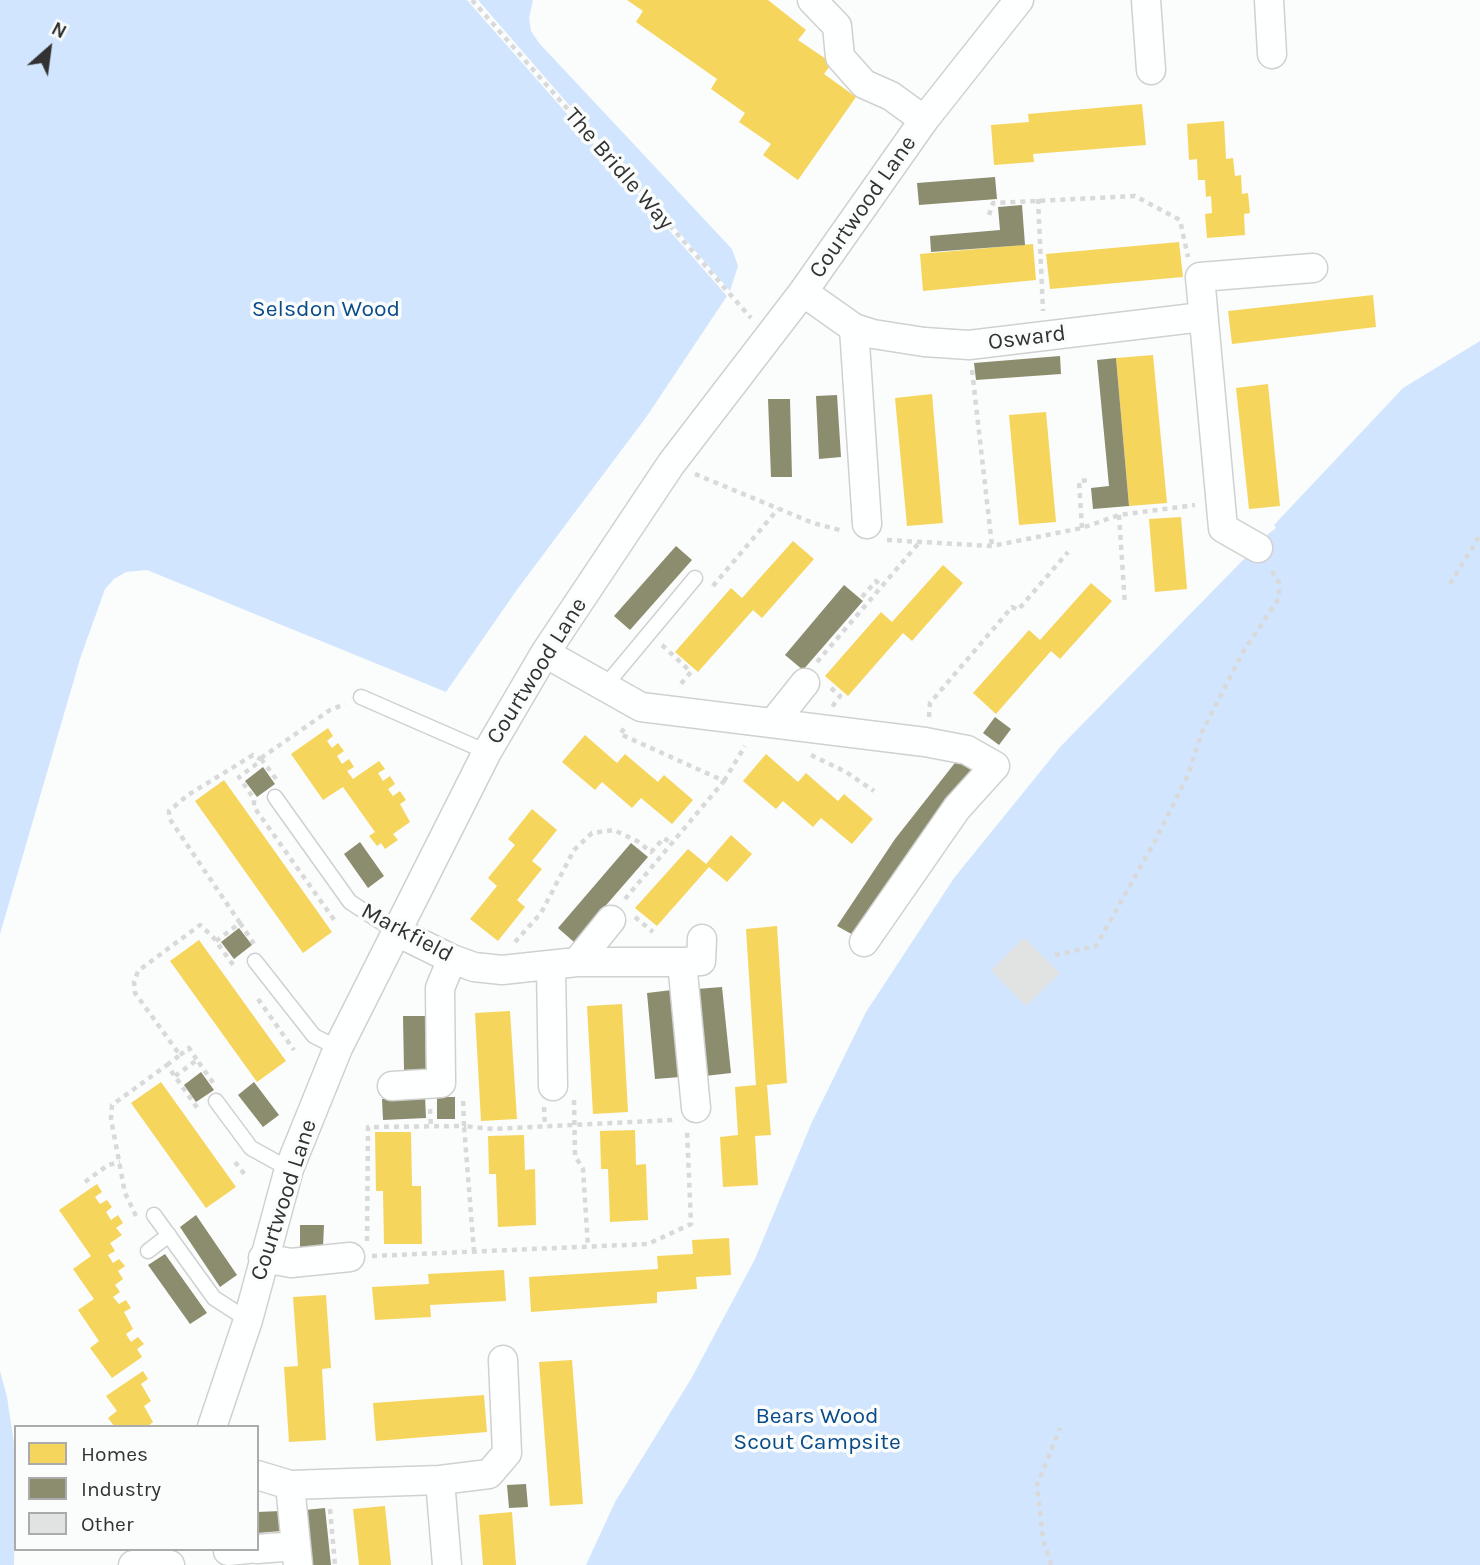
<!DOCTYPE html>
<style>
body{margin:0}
#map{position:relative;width:1480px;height:1565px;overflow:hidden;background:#fbfcfc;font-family:Karla,sans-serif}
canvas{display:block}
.legend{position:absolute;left:14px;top:1425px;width:245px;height:126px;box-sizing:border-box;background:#fbfcfc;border:2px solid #ababac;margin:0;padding:9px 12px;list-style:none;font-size:21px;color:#323233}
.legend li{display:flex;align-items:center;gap:14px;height:35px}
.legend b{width:35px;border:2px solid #ababac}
.north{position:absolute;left:14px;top:14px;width:70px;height:70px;-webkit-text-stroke:5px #fbfcfc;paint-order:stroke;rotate:28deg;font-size:19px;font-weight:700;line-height:28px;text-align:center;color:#323233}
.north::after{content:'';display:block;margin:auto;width:24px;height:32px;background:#323233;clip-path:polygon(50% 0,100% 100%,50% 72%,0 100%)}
</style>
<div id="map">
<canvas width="1480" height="1565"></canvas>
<ul class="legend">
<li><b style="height:19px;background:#f6d55c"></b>Homes</li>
<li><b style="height:19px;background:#8c8c6e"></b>Industry</li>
<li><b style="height:19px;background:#e1e2e2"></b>Other</li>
</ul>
<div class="north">N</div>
</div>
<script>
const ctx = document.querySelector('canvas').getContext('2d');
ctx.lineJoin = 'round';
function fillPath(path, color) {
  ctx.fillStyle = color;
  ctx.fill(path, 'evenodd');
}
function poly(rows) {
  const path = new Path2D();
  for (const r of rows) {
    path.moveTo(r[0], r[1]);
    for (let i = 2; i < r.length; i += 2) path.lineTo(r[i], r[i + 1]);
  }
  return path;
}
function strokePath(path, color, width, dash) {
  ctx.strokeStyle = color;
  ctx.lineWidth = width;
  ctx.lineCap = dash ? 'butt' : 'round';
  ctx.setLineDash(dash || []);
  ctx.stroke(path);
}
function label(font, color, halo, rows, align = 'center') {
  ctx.font = font + ' Karla,sans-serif';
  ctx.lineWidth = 7;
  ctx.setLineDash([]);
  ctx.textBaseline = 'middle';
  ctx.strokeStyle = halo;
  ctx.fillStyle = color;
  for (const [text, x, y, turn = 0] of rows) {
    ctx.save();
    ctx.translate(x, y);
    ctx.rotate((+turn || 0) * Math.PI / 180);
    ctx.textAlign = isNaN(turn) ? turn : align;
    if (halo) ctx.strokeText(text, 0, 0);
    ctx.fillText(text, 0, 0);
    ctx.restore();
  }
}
const green = poly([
 [0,0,467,0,727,296,647,416,516,591,446,692,147,570,126,572,114,579,105,589,80,659,0,934],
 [478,0,533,0,529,18,531,31,539,43,732,249,738,266,730,291],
 [1480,341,1480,1565,586,1565,615,1502,691,1379,755,1259,811,1124,866,1012,954,878,1061,746,1244,559,1251,558,1267,535,1276,528,1274,525,1403,388],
 [0,1371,7,1397,16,1456,14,1565,0,1565]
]);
const homes = poly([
 [627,0,768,0,806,30,798,40,832,63,824,74,856,97,798,180,763,155,771,144,739,122,745,113,711,89,717,79,636,22,643,11],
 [1142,104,1146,145,1033,154,1034,162,994,165,991,125,1029,122,1028,114],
 [1224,121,1226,159,1233,158,1235,176,1241,175,1242,194,1248,193,1250,213,1244,214,1245,235,1207,238,1205,214,1212,213,1211,196,1206,197,1205,180,1198,180,1197,159,1189,160,1187,124],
 [1179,242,1183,277,1050,289,1046,254],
 [1033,244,1036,280,923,291,920,254],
 [1373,295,1376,327,1232,344,1228,311],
 [1153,355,1167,503,1129,506,1116,358],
 [1268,384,1280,506,1249,509,1236,388],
 [932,394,943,523,907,526,895,398],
 [1046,412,1056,522,1019,525,1009,415],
 [1181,517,1187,589,1155,592,1149,519],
 [793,541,814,559,762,618,753,610,698,672,675,652,731,588,742,598],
 [943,565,963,583,912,641,903,633,848,696,825,676,881,612,892,622],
 [1091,583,1112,601,1060,659,1051,651,996,714,973,693,1029,630,1040,640],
 [328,728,333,736,327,741,332,748,338,743,344,751,337,756,342,764,349,759,354,767,347,771,353,779,379,761,385,769,378,773,383,781,390,776,395,784,388,789,393,796,400,791,406,800,400,804,410,822,393,834,398,840,385,849,381,843,377,846,369,836,375,832,343,787,323,800,291,754],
 [585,735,617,763,625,754,658,782,664,775,693,800,672,824,641,798,632,808,602,782,595,790,562,762],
 [766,754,798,782,806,773,838,801,844,794,873,819,852,844,821,818,813,827,783,801,776,809,743,781],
 [224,780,332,932,303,953,195,801],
 [532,809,557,830,532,861,542,869,517,900,525,907,498,941,470,919,497,886,488,878,515,845,508,839],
 [731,835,752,854,727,882,709,867,657,926,635,908,688,849,706,864],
 [777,926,787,1083,767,1085,771,1135,755,1136,758,1185,723,1187,720,1137,738,1135,735,1087,756,1085,746,929],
 [199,940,286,1061,257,1082,170,961],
 [622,1004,628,1112,593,1114,587,1006],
 [510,1011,517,1119,481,1121,475,1013],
 [161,1082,236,1187,206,1208,131,1103],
 [635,1130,636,1165,646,1164,648,1220,610,1222,608,1169,601,1169,600,1131],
 [375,1132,411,1132,412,1186,421,1186,422,1244,384,1244,383,1191,376,1191],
 [524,1135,525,1170,535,1169,536,1225,498,1227,496,1174,489,1174,488,1136],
 [97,1184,102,1192,95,1197,100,1204,107,1200,112,1207,106,1212,111,1220,118,1215,123,1223,116,1228,122,1235,110,1243,115,1251,108,1255,113,1263,119,1259,125,1266,118,1271,123,1279,115,1285,120,1292,113,1297,119,1304,126,1300,131,1308,124,1312,133,1329,126,1334,131,1342,138,1337,144,1344,137,1349,142,1357,112,1378,90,1348,99,1341,78,1310,94,1299,73,1269,91,1256,59,1210],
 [729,1238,731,1275,696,1277,697,1289,657,1292,657,1303,531,1312,529,1277,658,1269,657,1256,693,1254,692,1240],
 [504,1270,506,1301,430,1305,431,1317,375,1320,372,1287,429,1284,428,1274],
 [326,1295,331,1368,322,1369,326,1440,289,1442,284,1367,298,1366,293,1297],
 [572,1360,583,1504,550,1506,539,1362],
 [143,1371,148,1379,141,1384,151,1401,144,1406,153,1422,147,1427,115,1427,108,1418,117,1411,106,1396],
 [484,1395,487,1432,376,1441,373,1403],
 [385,1506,391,1565,359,1565,353,1509],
 [512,1512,516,1565,483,1565,479,1515]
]);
const industry = poly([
 [995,177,997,199,919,205,917,183],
 [1022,205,1025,245,931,252,930,236,1000,230,998,207],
 [1060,356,1061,374,976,380,974,363],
 [1116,358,1129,506,1093,509,1091,488,1109,486,1097,360],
 [837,395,841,457,819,459,816,396],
 [768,399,790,399,792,477,771,477],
 [676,546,692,560,630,630,614,616],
 [844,585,863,601,803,670,785,655],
 [995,717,1011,729,999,745,983,733],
 [958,759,973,769,913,850,855,936,837,926,895,839],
 [263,767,275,784,257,797,245,781],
 [360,842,384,876,368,888,344,854],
 [631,843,648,857,574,942,558,928],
 [239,928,252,945,234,959,221,942],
 [722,987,731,1073,705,1076,697,989],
 [672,990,680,1077,655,1079,647,993],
 [403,1016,425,1016,426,1069,404,1070],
 [201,1072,214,1090,196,1102,184,1085],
 [254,1082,279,1115,263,1127,238,1095],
 [425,1096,426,1118,383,1120,382,1099],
 [437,1097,455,1097,455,1119,437,1119],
 [196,1215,237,1275,220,1287,180,1227],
 [300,1225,324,1225,323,1247,300,1247],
 [165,1254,207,1313,190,1324,148,1265],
 [526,1484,528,1507,509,1508,507,1485],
 [325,1508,331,1565,310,1565,305,1510],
 [281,1511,282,1531,257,1533,257,1512]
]);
const building = poly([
 [1024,938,1060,973,1026,1006,991,970]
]);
const path = poly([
 [472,0,751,318],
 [1038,199,1043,311],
 [989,215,993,203,1135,196,1180,220,1188,257],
 [972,370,992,546],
 [695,474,813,523,844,531],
 [1119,515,1125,605],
 [1082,528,1079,481,1091,480],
 [887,540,992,546,1082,528,1119,515,1195,505],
 [1450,584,1480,535],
 [713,586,778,509],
 [862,597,876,581,882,587],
 [662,645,691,672,679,686],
 [817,662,918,544],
 [831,688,840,696,832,707],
 [929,717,930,703,1012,607,1018,610,1068,552],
 [811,755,846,772,874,791],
 [261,758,330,710,345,704],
 [276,779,262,760,239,777,254,799,254,807,335,921],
 [724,781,745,746],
 [625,899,724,781,620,734,626,726],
 [635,917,653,932],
 [240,923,169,818,169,811,188,795,253,755,262,760],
 [216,941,240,923,254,944],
 [515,942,541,913,574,850,592,833,614,830,637,841,651,852,664,838,671,843],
 [1055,955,1096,946,1155,841,1188,775,1202,732,1243,652,1279,598,1279,583,1270,568],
 [258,999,294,1050],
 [180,1055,189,1048,197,1060],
 [167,1065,180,1055,135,993,134,982,138,971,200,925,213,937,236,969],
 [175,1076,197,1060,214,1084],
 [574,1100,575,1156,583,1169,588,1247],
 [544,1107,545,1127],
 [430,1109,431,1126],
 [235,1162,245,1175],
 [85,1182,108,1165,120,1162],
 [136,1216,125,1193,111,1119,112,1105,167,1065,198,1109],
 [367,1241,368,1127,464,1126,463,1097],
 [474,1252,464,1126,493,1129,674,1120],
 [372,1256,648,1244,691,1224,687,1130],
 [330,1509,335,1565],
 [1051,1565,1043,1539,1037,1485,1060,1428]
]);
const lane = poly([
 [605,686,695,578],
 [361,697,487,752],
 [275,797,350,902,395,931],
 [255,961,314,1036,338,1048],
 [216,1101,251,1148,289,1169],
 [154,1215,214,1298,248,1320],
 [148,1251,169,1235]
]);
const street = poly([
 [812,0,837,26,840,57,864,84,891,96,924,120],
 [1146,0,1151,70],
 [1269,0,1272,54],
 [803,292,854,328,873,334,924,342,969,345,1202,317],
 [854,328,867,524],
 [1258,548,1223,528,1200,277,1313,268],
 [545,653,641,707,925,742,967,750,995,766,957,808,864,942],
 [773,723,805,683],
 [395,931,452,959,474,967,502,970,577,962,682,962,696,1108],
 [577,962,611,920],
 [682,962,701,961,702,939],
 [551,967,553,1086],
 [392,1086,441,1083,440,988,452,959],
 [263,1258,291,1263,350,1257],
 [212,1427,248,1320,289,1169,338,1048,487,752,545,653,671,464,803,292,924,120,1019,0],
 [257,1475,290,1485,440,1480,489,1474,507,1453,503,1360],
 [440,1480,447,1565],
 [290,1485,298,1565],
 [257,1549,296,1546],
 [228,1551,248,1549],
 [133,1565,156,1561,170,1565]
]);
const streetNames = [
 ["The Bridle Way",619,169,49],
 ["Courtwood Lane",863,207,-55],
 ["Osward",1027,338,-7],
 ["Courtwood Lane",537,671,-58],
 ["Markfield",407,933,28],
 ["Courtwood Lane",284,1200,-72]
];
const parkNames = [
 ["Selsdon Wood",326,309],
 ["Bears Wood",817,1416],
 ["Scout Campsite",817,1442]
];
fillPath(green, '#d1e6fe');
fillPath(homes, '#f6d55c');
fillPath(industry, '#8c8c6e');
fillPath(building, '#e1e2e2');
strokePath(lane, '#d0d0d0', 17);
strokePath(street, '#d0d0d0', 31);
strokePath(path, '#d9d9da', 4.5, [5, 5]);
strokePath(lane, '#feffff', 14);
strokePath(street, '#feffff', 28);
label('23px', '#323233', '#fbfcfc', streetNames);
label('23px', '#0a4c88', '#fbfcfc', parkNames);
</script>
